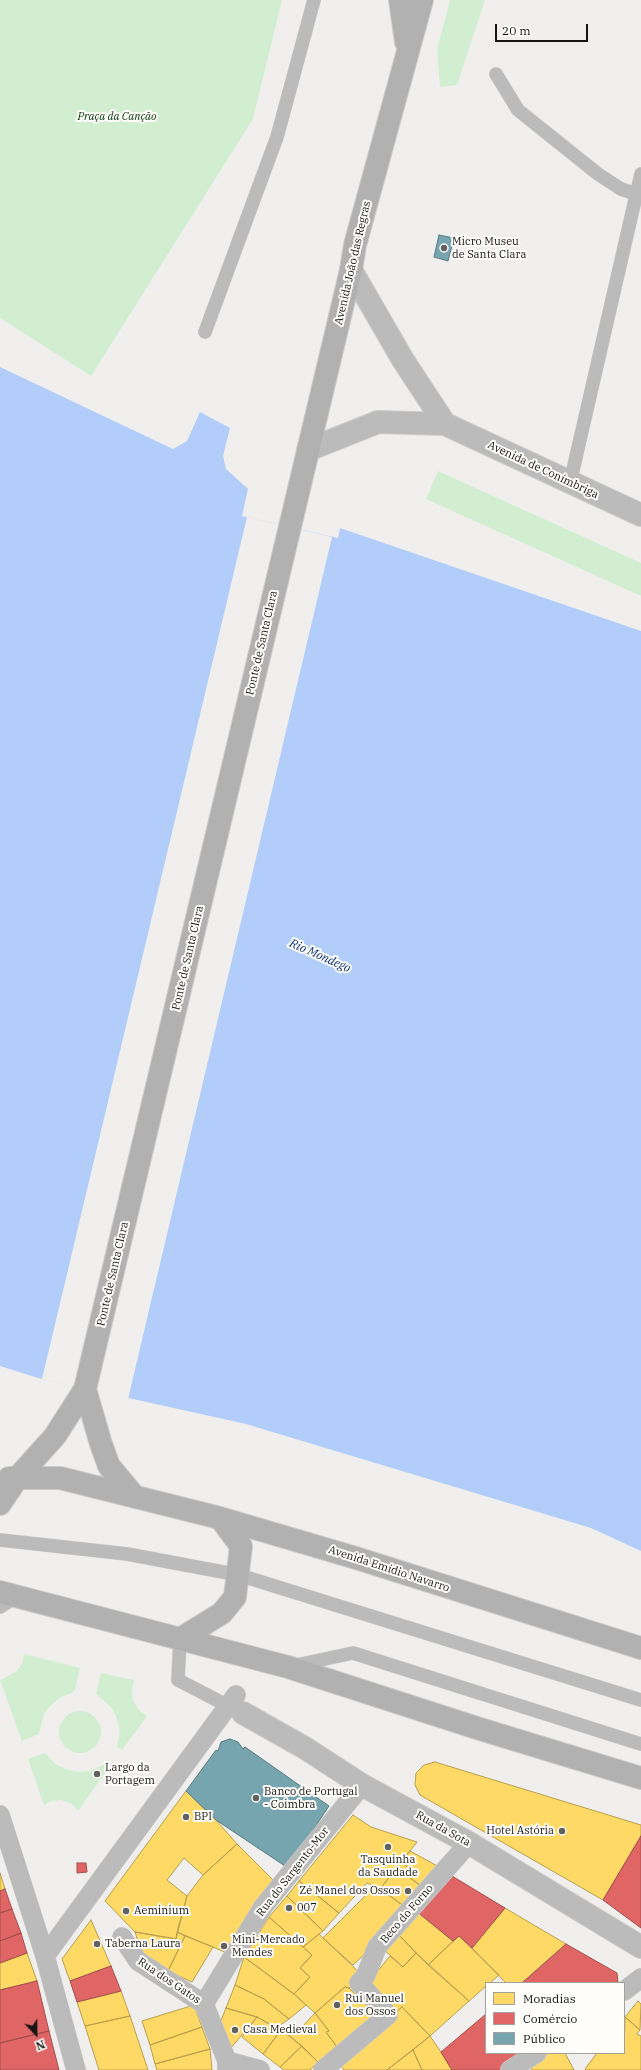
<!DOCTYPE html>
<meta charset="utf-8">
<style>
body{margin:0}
#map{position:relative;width:641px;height:2070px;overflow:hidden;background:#f0efee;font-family:"IBM Plex Serif",serif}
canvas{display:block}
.legend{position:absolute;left:485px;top:1982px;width:140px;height:72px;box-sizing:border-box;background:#fffefb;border:1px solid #a1a19f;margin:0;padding:5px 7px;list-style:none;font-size:12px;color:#151514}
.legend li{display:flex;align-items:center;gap:8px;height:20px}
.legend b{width:20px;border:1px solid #a1a19f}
.north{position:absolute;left:16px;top:2014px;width:40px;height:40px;-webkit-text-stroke:3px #fffefb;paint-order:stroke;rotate:158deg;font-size:11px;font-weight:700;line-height:16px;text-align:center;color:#151514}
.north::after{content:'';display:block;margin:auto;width:14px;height:18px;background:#151514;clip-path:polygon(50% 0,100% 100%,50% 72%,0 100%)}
.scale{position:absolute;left:495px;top:24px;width:93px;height:18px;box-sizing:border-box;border:2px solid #151514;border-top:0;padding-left:5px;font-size:12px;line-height:14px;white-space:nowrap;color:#151514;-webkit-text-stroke:3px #fffefb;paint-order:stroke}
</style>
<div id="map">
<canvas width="641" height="2070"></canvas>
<ul class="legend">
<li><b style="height:11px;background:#ffd966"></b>Moradias</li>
<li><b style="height:11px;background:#e06666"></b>Comércio</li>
<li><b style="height:11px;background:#76a5af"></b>Público</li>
</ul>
<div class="north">N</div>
<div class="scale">20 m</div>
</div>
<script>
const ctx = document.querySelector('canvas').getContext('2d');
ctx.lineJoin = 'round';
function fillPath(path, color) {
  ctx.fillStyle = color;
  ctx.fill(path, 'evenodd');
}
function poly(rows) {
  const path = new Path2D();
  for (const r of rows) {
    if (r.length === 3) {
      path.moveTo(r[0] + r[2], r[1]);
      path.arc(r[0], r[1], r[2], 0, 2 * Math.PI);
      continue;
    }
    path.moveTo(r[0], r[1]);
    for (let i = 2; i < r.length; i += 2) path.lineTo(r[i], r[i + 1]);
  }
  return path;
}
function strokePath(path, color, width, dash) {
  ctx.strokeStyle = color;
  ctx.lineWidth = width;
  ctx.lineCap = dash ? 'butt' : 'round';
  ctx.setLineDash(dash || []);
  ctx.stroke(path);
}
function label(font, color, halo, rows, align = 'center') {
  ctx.font = font + ' "IBM Plex Serif",serif';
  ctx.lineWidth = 4;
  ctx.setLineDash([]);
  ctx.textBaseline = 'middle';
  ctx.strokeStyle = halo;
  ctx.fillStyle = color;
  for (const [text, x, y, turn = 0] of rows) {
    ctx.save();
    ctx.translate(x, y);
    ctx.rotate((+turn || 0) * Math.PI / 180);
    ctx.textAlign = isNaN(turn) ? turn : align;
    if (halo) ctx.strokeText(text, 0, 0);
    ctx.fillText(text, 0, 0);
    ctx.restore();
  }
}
const green = poly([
 [0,0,282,0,253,119,91,376,0,318],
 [450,0,485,0,457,85,440,87,437,49],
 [438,471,641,563,641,596,426,499],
 [24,1654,80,1668,75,1690,72,1693,61,1697,50,1706,44,1714,39,1734,22,1741,0,1680,16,1672,22,1664],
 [101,1673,134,1680,132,1690,133,1701,139,1710,147,1716,122,1750,117,1747,120,1731,116,1716,111,1707,96,1694],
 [80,1732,21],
 [45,1753,55,1764,69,1770,78,1772,89,1771,105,1764,110,1766,78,1811,72,1804,61,1800,51,1801,44,1805,28,1759]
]);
const water = poly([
 [0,367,173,449,187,441,200,412,230,428,223,456,226,469,248,489,242,516,338,538,340,528,641,631,641,1551,591,1528,246,1424,38,1378,0,1366]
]);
const pier = poly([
 [247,517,332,537,128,1399,42,1379]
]);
const homes = poly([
 [435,1762,641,1825,641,1836,603,1900,420,1795,415,1785,416,1773,424,1765,435,1762],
 [186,1791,216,1820,237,1844,203,1875,184,1858,167,1880,187,1896,176,1939,135,1932,105,1901,186,1791],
 [353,1815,371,1827,417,1842,380,1889,367,1883,339,1913,299,1881,353,1815],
 [237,1844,276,1883,227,1953,177,1932,187,1896,203,1875,237,1844],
 [410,1851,441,1868,425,1889,409,1877,413,1871,401,1862,410,1851],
 [401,1862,413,1871,409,1877,425,1889,408,1909,380,1889,401,1862],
 [0,1873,5,1889,0,1891,0,1873],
 [299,1881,339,1913,323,1931,287,1896,299,1881],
 [374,1887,380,1889,408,1909,381,1939,353,1965,323,1938,374,1887],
 [287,1896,323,1931,303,1947,269,1917,287,1896],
 [505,1908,566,1944,522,1983,506,1983,472,1948,505,1908],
 [415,1910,453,1941,428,1965,396,1932,415,1910],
 [269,1917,312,1955,300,1968,310,1977,294,1994,244,1957,269,1917],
 [91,1920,111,1966,70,1981,62,1959,91,1920],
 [135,1932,176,1939,177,1932,185,1936,168,1971,144,1959,135,1932],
 [396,1932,416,1953,403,1967,382,1948,396,1932],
 [319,1934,362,1975,349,1988,345,1987,315,2013,294,1994,310,1977,300,1968,312,1955,303,1947,319,1934],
 [185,1936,213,1947,192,1982,168,1971,185,1936],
 [459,1936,499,1975,490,1983,486,1983,486,1986,469,2001,428,1965,459,1936],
 [27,1953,37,1981,0,1990,0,1963,27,1953],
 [416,1953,469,2001,430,2036,402,2007,396,2012,368,1983,390,1956,403,1967,416,1953],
 [244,1957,294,1994,306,2005,289,2019,264,1999,235,1985,244,1957],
 [235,1985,264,1999,289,2019,276,2028,257,2017,226,2008,235,1985],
 [345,1987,349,1988,380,2018,337,2047,326,2032,329,2031,315,2013,345,1987],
 [121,1991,130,2016,85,2026,77,2002,121,1991],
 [638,2001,641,2004,640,2030,625,2017,638,2001],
 [194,2005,202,2027,150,2045,142,2021,194,2005],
 [402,2007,430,2036,387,2070,344,2070,338,2062,402,2007],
 [226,2008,257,2017,230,2049,220,2023,226,2008],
 [315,2013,329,2031,326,2032,337,2047,318,2062,288,2034,296,2025,301,2028,315,2013],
 [130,2016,148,2070,99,2070,85,2026,130,2016],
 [257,2017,281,2030,263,2054,242,2037,257,2017],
 [625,2017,640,2030,637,2034,641,2036,641,2070,586,2070,585,2069,597,2053,624,2053,625,2017],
 [202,2027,210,2049,155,2064,150,2045,202,2027],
 [281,2030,302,2046,280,2067,263,2054,281,2030],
 [430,2036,441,2052,452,2070,422,2070,413,2050,430,2036],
 [302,2046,318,2062,310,2070,284,2070,280,2067,302,2046],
 [210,2049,212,2070,157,2070,155,2064,210,2049],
 [413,2050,422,2070,387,2070,413,2050],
 [545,2053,565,2053,574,2070,532,2070,527,2063,545,2053]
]);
const shops = poly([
 [641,1836,641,1928,603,1900,641,1836],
 [77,1863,86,1863,87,1872,77,1873,77,1863],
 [447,1873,505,1908,472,1948,459,1936,453,1941,415,1910,447,1873],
 [5,1889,12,1909,0,1913,0,1891,5,1889],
 [12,1909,21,1933,0,1941,0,1913,12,1909],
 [21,1933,27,1953,0,1963,0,1941,21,1933],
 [566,1944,617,1973,618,1983,522,1983,566,1944],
 [111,1966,121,1991,77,2002,70,1981,111,1966],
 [37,1981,49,2031,0,2043,0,1990,37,1981],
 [486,2014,486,2053,530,2053,503,2070,452,2070,441,2052,486,2014],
 [49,2031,59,2070,0,2070,0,2043,49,2031]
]);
const public = poly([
 [439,235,454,238,448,261,434,257,439,235],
 [230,1739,238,1742,243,1749,245,1747,329,1806,288,1868,216,1820,186,1791,216,1750,218,1751,221,1742,230,1739]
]);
const service = poly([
 [496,74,518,110,598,174,621,189,636,194],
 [205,332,277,137,314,0],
 [570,483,641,174],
 [0,1540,127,1554,239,1575,641,1700],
 [0,1607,16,1597],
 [180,1639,178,1680,234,1709],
 [292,1666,353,1653,641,1744]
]);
const pedestrian = poly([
 [0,1815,45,1956,76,2070],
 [122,1937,138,1961,204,2004],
 [45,1956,236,1695],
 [624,1991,641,1978],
 [204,2004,263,1907,362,1785],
 [204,2004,227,2061,227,2070],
 [227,2061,260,2070],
 [323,2070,388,2015,359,1983,366,1975,377,1947,469,1843],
 [510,2070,537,2053]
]);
const minor = poly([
 [243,1713,305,1748,362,1785,469,1843,641,1947]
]);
const tertiary = poly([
 [351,270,403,360,445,424],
 [308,450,378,422,445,424,641,515]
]);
const secondary = poly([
 [400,0,406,42],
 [85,1389,101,1444,109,1466,135,1497],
 [9,1478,60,1478,220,1518,356,1558,641,1648],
 [0,1504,18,1477,55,1436,85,1389,351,270,355,245,422,0],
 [0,1592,288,1667,480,1729,641,1778],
 [180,1639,222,1613,235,1597,241,1546,220,1518]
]);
const markers = [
 [444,248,4,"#626160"],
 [97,1774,4,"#626160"],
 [256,1798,4,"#626160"],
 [186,1817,4,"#626160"],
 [562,1831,4,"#626160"],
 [388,1847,4,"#626160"],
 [408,1891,4,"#626160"],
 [289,1908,4,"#626160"],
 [126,1911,4,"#626160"],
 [97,1944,4,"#626160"],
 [224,1946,4,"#626160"],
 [337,2005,4,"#626160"],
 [235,2030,4,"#626160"]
];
const parkNames = [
 ["Praça da Canção",117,117]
];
const poiNames = [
 ["Micro Museu",452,242],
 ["de Santa Clara",452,255],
 ["Largo da",105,1768],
 ["Portagem",105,1781],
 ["Banco de Portugal",264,1792],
 ["- Coimbra",264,1805],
 ["BPI",194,1817],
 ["Hotel Astória",554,1831,"right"],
 ["Tasquinha",388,1860,"center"],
 ["da Saudade",388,1873,"center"],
 ["Zé Manel dos Ossos",400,1891,"right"],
 ["007",297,1908],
 ["Aeminium",134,1911],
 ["Mini-Mercado",232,1940],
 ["Mendes",232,1953],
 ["Taberna Laura",105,1944],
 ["Rui Manuel",345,1999],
 ["dos Ossos",345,2012],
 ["Casa Medieval",243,2030]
];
const streetNames = [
 ["Avenida João das Regras",353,263,-77],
 ["Avenida de Conímbriga",543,470,25],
 ["Ponte de Santa Clara",262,643,-77],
 ["Ponte de Santa Clara",188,958,-77],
 ["Ponte de Santa Clara",113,1274,-77],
 ["Avenida Emídio Navarro",389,1569,18],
 ["Rua da Sota",443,1829,29],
 ["Rua do Sargento-Mor",293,1872,-52],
 ["Beco do Forno",407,1914,-49],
 ["Rua dos Gatos",169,1981,34]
];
const waterNames = [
 ["Rio Mondego",320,956,24]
];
fillPath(green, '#d2eed0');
fillPath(water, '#b2cdfa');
fillPath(pier, '#f0efee');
fillPath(homes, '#ffd966');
strokePath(homes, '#b99e4d', 1);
fillPath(shops, '#e06666');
strokePath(shops, '#a34e4d', 1);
fillPath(public, '#76a5af');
strokePath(public, '#597a80', 1);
strokePath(service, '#cdcccb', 14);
strokePath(pedestrian, '#cdcccb', 20);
strokePath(minor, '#cdcccb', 24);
strokePath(tertiary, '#cdcccb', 24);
strokePath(secondary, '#cdcccb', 24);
strokePath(service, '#bbb', 13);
strokePath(pedestrian, '#bbb', 19);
strokePath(minor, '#bbb', 22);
strokePath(tertiary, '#bbb', 22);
strokePath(secondary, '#b1b1b1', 22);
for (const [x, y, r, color] of markers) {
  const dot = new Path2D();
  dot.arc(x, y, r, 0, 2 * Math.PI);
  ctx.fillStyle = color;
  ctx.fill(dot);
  strokePath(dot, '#fffefb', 1.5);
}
label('italic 11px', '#003503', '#fffefb', parkNames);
label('11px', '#151514', '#fffefb', poiNames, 'left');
label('11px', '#151514', '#fffefb', streetNames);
label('italic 12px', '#083074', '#fffefb', waterNames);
</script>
